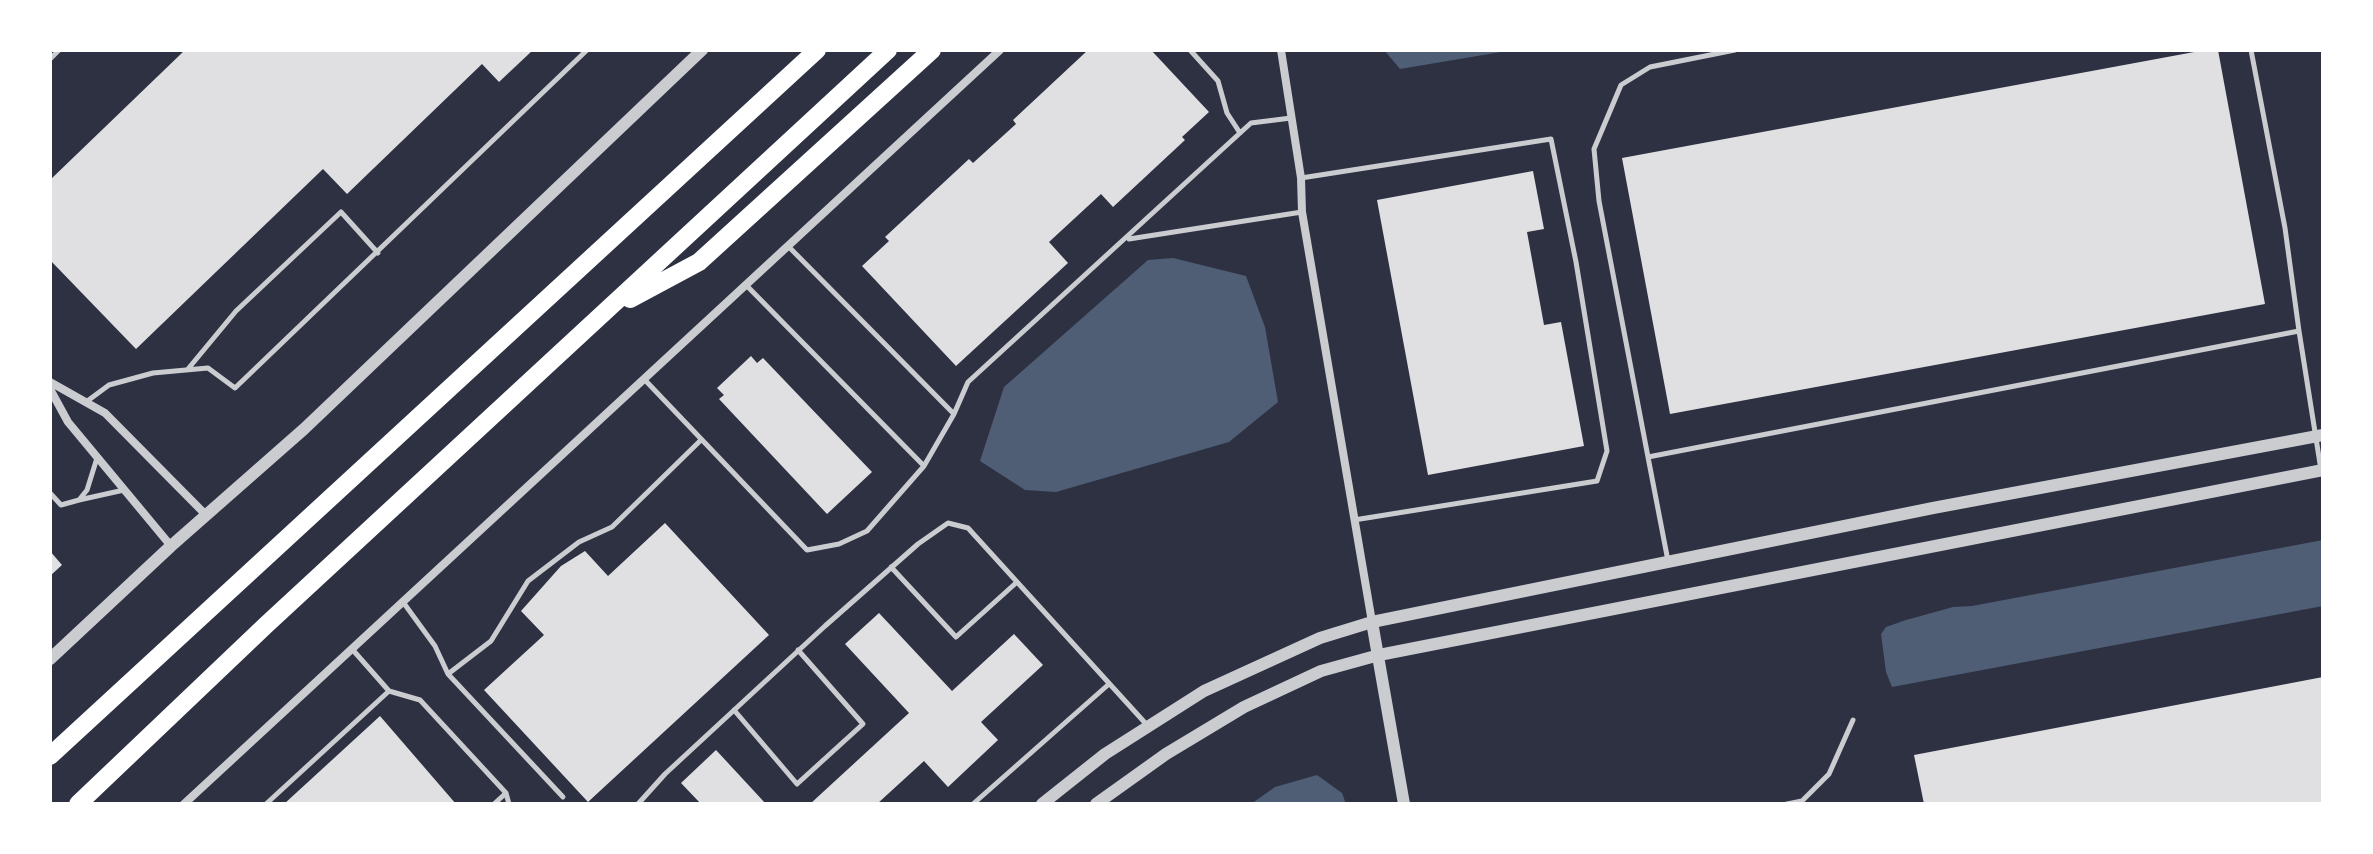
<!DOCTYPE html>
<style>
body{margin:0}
#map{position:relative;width:2373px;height:854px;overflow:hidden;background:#2d3142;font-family:"DejaVu Sans",sans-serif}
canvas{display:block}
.frame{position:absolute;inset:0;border:52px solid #fff;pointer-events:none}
</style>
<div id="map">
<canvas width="2373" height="854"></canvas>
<div class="frame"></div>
</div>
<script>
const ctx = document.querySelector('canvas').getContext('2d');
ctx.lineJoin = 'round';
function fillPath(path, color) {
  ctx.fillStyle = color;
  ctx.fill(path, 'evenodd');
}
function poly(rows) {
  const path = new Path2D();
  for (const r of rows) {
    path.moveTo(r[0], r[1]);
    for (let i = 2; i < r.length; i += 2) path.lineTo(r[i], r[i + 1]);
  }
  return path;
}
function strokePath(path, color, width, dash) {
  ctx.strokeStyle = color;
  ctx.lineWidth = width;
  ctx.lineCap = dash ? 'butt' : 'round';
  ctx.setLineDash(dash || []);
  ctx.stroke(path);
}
const water = poly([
 [1384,50,1513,50,1400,69],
 [1173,258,1246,276,1265,327,1278,402,1229,442,1056,492,1025,490,980,461,1004,387,1148,260],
 [2323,540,2323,606,1892,687,1886,672,1881,634,1886,627,1906,620,1953,607,1972,606],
 [1317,775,1342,793,1346,804,1251,804,1275,787]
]);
const building = poly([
 [185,50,533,50,499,82,482,64,347,194,323,169,136,349,50,260,50,180],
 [1088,50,1151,50,1209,112,1182,137,1185,140,1113,207,1101,194,1049,242,1068,263,956,366,862,266,889,241,885,237,969,159,973,163,1016,124,1013,120],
 [2205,50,2218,50,2265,304,1670,414,1622,158],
 [1533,171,1544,229,1527,232,1544,325,1561,322,1584,446,1428,475,1377,200],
 [751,356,757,363,763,358,872,472,827,514,719,399,724,395,717,388],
 [665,523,769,635,588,802,484,690,544,635,521,611,561,566,585,551,608,576],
 [50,551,62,565,50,576],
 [879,613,952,691,1014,634,1043,665,981,722,998,740,948,787,924,761,877,804,810,804,909,713,845,644],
 [2323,677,2323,804,1924,804,1914,755],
 [380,716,456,804,284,804],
 [716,750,766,804,701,804,681,783]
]);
const service = poly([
 [1190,50,1218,81,1227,113,1240,133],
 [2251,50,2285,228,2299,331],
 [50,59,59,50],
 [1301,178,1551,139,1576,262,1607,451,1597,481,1354,520],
 [1129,239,1302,212],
 [788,246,954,414,968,382,1240,133,1251,123,1291,118],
 [746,285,924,466,954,414],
 [188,369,236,311,341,212,378,253],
 [644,379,807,550,839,544,867,531,924,466],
 [86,402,109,385,153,373,208,368,235,388,587,50],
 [1648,457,1599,201,1594,149,1621,85,1650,67,1735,50],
 [97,458,87,490,79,500,124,490],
 [50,493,61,505,79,500],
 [1668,561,1648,457,2299,331,2321,470],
 [891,567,956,637,1017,582],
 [403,602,435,646,448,674,491,641,528,581,579,542,612,527,701,440],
 [352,649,389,691,420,700,506,793,509,804],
 [448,674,563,797],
 [734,710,797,784,863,724,798,650],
 [266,804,389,691],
 [494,804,506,793],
 [638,804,665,774,825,626,918,544,948,523,968,528,1147,725],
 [973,804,1109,684],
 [1787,804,1802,801,1829,774,1853,720]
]);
const minor = poly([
 [1281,50,1301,178,1302,212,1372,622],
 [50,382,105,413,206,515],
 [50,389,68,422,171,546],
 [184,804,1000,50]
]);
const tertiary = poly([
 [1372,622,1404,804],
 [50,659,171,546,304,429,702,50],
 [1042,804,1105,754,1204,691,1320,638,1372,622,1933,508,2323,435],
 [1096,804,1166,754,1244,707,1321,671,1379,655,2323,470]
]);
const motorway = poly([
 [630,299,699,262,932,50],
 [50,756,817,50],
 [78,804,266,625,888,50]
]);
fillPath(water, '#4f5d75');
fillPath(building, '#e0e0e3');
strokePath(service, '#caccd0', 5);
strokePath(minor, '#caccd0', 8);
strokePath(tertiary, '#caccd0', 12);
strokePath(motorway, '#fff', 18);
</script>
